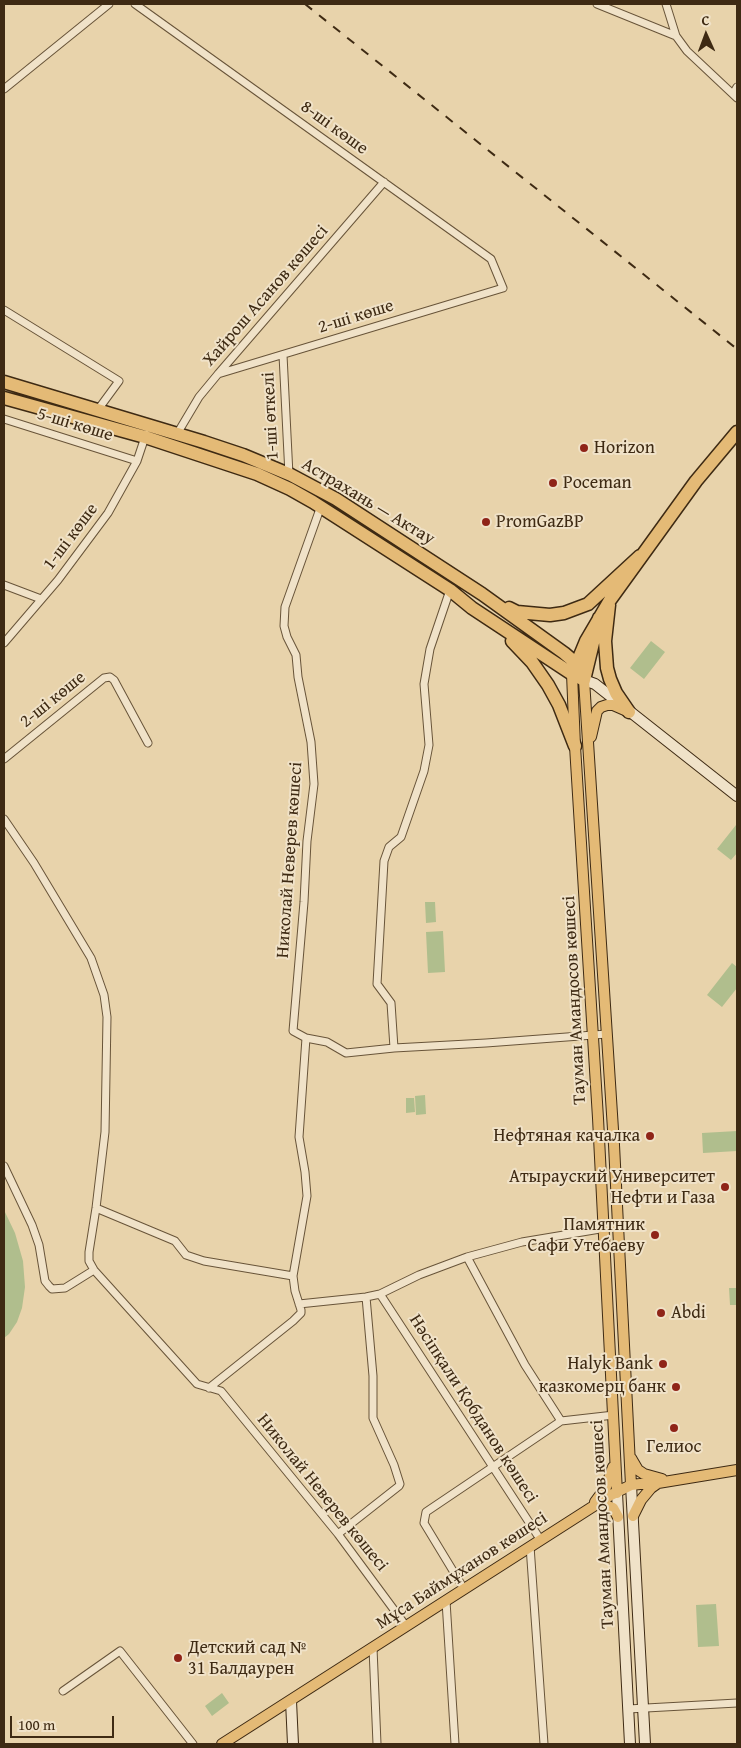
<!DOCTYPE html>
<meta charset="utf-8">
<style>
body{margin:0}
#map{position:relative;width:741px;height:1748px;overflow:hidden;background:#e8d3ab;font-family:"Gentium Book Plus",serif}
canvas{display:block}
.frame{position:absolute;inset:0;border:5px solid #3e2a13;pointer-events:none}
.north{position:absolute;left:681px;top:10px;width:50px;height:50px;-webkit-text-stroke:4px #f0e2c8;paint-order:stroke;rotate:358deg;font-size:14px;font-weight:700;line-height:20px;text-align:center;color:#3e2a13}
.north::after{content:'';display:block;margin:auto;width:18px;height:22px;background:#3e2a13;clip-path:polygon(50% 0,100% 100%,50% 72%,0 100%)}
.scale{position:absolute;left:10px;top:1716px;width:104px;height:22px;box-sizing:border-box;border:2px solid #3e2a13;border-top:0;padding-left:6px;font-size:15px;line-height:18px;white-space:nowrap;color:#3e2a13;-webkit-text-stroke:4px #f0e2c8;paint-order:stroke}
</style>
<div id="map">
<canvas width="741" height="1748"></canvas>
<div class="frame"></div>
<div class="north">С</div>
<div class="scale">100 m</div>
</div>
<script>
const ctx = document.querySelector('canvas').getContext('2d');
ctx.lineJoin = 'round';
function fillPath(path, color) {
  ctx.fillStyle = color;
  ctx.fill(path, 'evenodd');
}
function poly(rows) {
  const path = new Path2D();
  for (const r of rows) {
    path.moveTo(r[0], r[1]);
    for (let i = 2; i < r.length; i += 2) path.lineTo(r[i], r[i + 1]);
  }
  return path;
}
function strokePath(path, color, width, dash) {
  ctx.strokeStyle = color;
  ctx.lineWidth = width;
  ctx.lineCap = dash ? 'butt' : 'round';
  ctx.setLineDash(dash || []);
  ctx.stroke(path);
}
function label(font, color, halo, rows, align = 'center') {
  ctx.font = font + ' "Gentium Book Plus",serif';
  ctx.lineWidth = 4;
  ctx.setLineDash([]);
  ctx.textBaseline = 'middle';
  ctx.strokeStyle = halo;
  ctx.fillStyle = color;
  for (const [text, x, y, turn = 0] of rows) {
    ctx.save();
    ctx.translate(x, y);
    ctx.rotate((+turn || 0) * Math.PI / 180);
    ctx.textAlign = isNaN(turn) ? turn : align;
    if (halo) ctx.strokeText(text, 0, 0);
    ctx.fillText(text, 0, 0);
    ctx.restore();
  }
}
const green = poly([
 [651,641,665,652,644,679,630,668],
 [736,825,737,853,731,860,717,849],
 [425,902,435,902,436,922,426,923],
 [443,931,445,972,428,973,426,932],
 [732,963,737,967,737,988,722,1007,707,995],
 [425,1095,426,1114,416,1115,415,1096],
 [406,1098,414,1098,415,1112,406,1113],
 [737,1131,737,1151,703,1153,702,1133],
 [4,1210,15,1233,23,1261,25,1287,22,1308,17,1322,9,1334,4,1338],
 [729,1288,737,1288,737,1305,730,1305],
 [716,1604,719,1646,698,1647,696,1605],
 [222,1693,229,1703,212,1716,205,1706]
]);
const street = poly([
 [135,4,491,259,503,288,218,374],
 [597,4,676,36],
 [666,4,676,36,687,51,737,98],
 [4,89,109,4],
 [733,94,737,87],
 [4,310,119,381,97,411],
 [283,355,289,475],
 [4,419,137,461],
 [177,434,199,397,218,374,384,182],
 [321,506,285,607,284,626,287,637,296,655,298,677,311,742,314,784,307,841,304,902,293,1031,306,1038,327,1042,346,1053,394,1048,486,1043,607,1034],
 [4,585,41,599],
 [4,643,58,580,108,513,137,461,146,434],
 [4,759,104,678,110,677,114,680,148,743],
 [4,819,34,863,91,958,104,995,107,1017,105,1132,96,1208,89,1252,89,1261,94,1270,197,1384,221,1391,338,1534,406,1626],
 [394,1048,391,1003,377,984,384,861,389,847,401,837,424,771,429,745,424,684,430,649,450,590],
 [4,1166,32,1225,39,1245,45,1281,49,1286,52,1289,65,1288,94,1270],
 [96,1208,175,1241,186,1255,204,1261,293,1276],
 [467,1257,525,1365,561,1421],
 [380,1294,540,1539],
 [299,1304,366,1297,380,1294,419,1275,467,1257,522,1242,618,1226],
 [209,1388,293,1321,301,1313,301,1310,295,1291,293,1276,307,1196,305,1172,299,1137,306,1038],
 [338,1534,399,1486,400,1484,394,1465,373,1418,373,1376,366,1297],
 [530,1546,544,1744],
 [464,1589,424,1523,426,1512,561,1421,614,1415],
 [446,1601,455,1744],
 [373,1648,377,1744],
 [63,1691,120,1651,193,1744],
 [628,1709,737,1703]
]);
const secondary = poly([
 [584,680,595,684,737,796],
 [631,1485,645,1744],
 [617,1493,630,1744],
 [291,1701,293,1744]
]);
const primary = poly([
 [572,674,575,746,598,1118,617,1493],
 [584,680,614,1145,631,1485],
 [591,737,597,711,601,707,607,705,613,705,629,712],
 [631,1458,638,1470,644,1474,662,1479],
 [595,1502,606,1487,613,1467],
 [599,1503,613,1508,618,1517],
 [633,1516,641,1500,651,1488,658,1483],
 [222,1744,611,1495,631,1485,640,1484,658,1483,737,1470]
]);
const highway = poly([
 [4,382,204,442,243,455,291,475,336,499,482,594,564,653,585,671],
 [4,398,145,437,257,474,290,489,313,502,450,590,472,608,572,674,584,680,599,618],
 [609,605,605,641,607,668,610,679,616,693,629,712],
 [509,608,517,612,550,615,564,613,588,604,640,556],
 [512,641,532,662,548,685,559,705,575,746],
 [574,670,586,641,610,600,696,481,737,432]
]);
const rail = poly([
 [305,4,737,349]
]);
const markers = [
 [584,448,5,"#8f2418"],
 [553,483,5,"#8f2418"],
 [486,522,5,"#8f2418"],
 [650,1136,5,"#8f2418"],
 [725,1187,5,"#8f2418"],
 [655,1235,5,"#8f2418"],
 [661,1313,5,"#8f2418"],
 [663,1364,5,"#8f2418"],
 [676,1387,5,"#8f2418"],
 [674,1428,5,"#8f2418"],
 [178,1658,5,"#8f2418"]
];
const streetNames = [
 ["8-шi көше",334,128,36],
 ["Хайрош Асанов көшесі",266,296,-49],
 ["2-ші көше",356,317,-17],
 ["1-ші өткелі",271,416,-93],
 ["5-шi көше",75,425,17],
 ["Астрахань — Актау",368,502,31],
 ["1-ші көше",71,537,-53],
 ["2-ші көше",53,700,-39],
 ["Николай Неверев көшесі",290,860,-86],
 ["Тауман Амандосов көшесі",575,1000,-93],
 ["Нәсіпқали Қобданов көшесі",473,1409,57],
 ["Николай Неверев көшесі",322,1493,51],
 ["Тауман Амандосов көшесі",603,1524,-93],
 ["Мұса Баймұханов көшесі",462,1571,-33]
];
const poiNames = [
 ["Horizon",594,448],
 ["Poceman",563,483],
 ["PromGazBP",496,522],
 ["Нефтяная качалка",640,1136,"right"],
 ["Атырауский Университет",715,1177,"right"],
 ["Нефти и Газа",715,1198,"right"],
 ["Памятник",645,1225,"right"],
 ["Сафи Утебаеву",645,1246,"right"],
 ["Abdi",671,1313],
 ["Halyk Bank",653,1364,"right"],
 ["казкомерц банк",666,1387,"right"],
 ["Гелиос",674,1447,"center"],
 ["Детский сад №",188,1648],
 ["31 Балдаурен",188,1669]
];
fillPath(green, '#b0be8d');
strokePath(street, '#685439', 9);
strokePath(secondary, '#3e2a13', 12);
strokePath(primary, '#3e2a13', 12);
strokePath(highway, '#3e2a13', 15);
strokePath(street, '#f0e2c8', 7);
strokePath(secondary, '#f0e2c8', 10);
strokePath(primary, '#e4ba76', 10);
strokePath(highway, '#e4ba76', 12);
strokePath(rail, '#3e2a13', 2, [9, 9]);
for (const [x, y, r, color] of markers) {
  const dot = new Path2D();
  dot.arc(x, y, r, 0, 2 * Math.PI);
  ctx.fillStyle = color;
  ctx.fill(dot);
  strokePath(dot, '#f0e2c8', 2);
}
label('18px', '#3e2a13', '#f0e2c8', streetNames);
label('18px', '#3e2a13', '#f0e2c8', poiNames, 'left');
</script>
